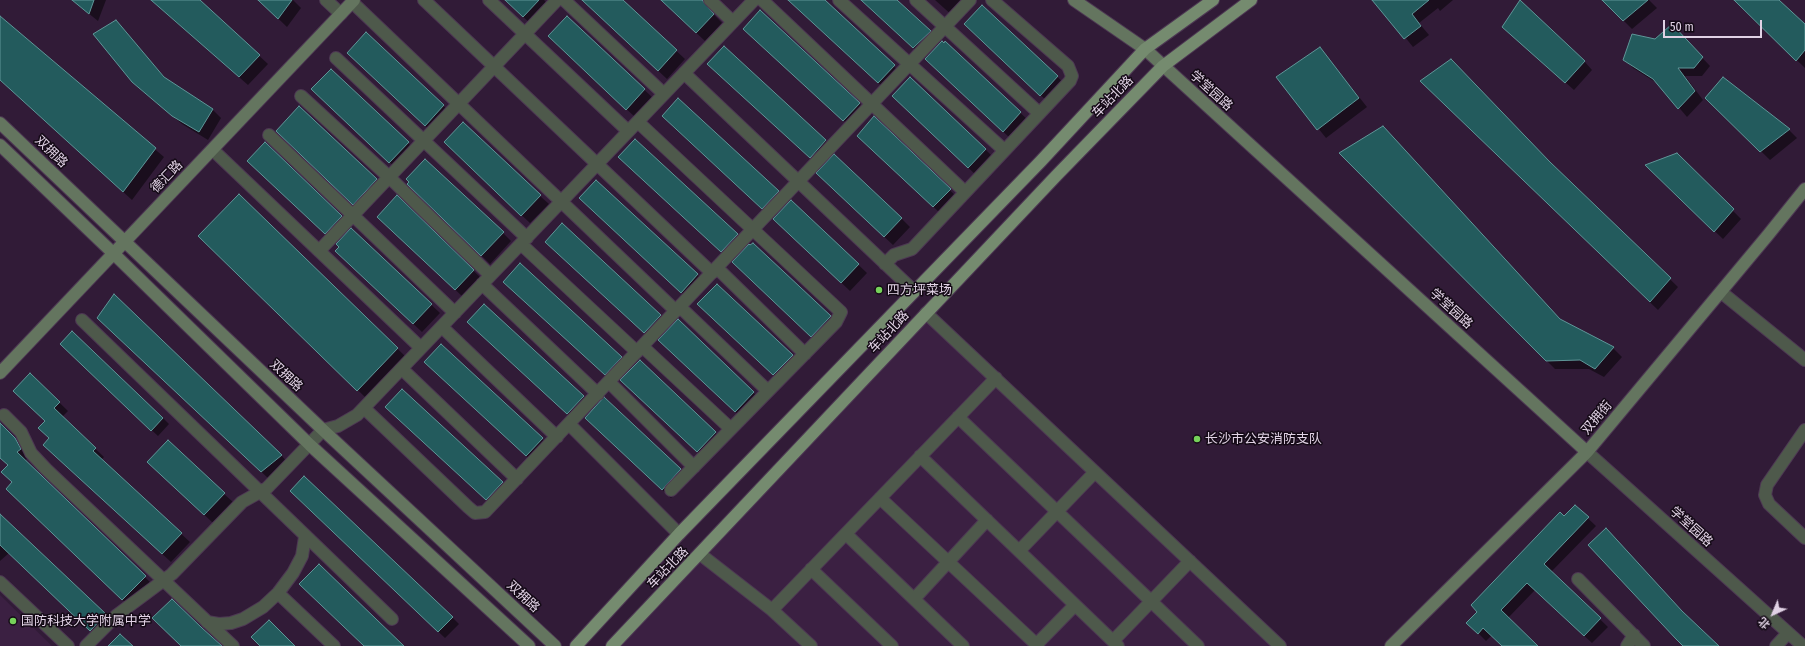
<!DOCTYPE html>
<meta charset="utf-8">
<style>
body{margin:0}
#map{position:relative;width:1805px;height:646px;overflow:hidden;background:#311b37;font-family:"Fira Sans Condensed","Noto Sans SC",sans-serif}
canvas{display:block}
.north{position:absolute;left:1753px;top:594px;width:40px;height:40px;-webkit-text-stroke:3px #140a16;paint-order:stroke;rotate:224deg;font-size:11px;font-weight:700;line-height:16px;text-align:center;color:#e1d2e5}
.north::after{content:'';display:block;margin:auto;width:14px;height:18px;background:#e1d2e5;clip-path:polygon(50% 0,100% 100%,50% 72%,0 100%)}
.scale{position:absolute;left:1663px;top:20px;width:99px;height:18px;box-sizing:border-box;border:2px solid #e1d2e5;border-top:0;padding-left:5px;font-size:12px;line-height:14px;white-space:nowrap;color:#e1d2e5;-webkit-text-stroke:3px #140a16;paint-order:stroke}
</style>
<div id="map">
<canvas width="1805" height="646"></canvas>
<div class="north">北</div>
<div class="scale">50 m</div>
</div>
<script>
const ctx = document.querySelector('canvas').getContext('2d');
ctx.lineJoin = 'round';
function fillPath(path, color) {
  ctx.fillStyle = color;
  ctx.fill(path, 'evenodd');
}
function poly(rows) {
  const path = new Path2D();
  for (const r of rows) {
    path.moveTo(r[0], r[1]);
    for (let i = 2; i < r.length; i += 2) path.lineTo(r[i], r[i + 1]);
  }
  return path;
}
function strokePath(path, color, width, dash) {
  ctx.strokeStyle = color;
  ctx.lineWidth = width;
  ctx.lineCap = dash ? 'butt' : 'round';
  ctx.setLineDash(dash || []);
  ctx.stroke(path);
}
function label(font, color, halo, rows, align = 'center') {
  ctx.font = font + ' "Fira Sans Condensed","Noto Sans SC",sans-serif';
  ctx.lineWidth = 3;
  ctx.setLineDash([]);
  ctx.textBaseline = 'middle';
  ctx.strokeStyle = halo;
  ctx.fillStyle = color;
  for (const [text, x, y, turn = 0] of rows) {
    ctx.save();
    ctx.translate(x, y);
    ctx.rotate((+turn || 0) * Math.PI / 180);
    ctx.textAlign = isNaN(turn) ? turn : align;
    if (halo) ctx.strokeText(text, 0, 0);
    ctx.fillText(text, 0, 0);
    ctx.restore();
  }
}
const built = poly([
 [926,313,1280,646,612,646],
 [0,595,52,646,0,646]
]);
const shadow = poly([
 [72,0,106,0,98,21],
 [151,0,199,0,268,64,248,85],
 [259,0,293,0,301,8,287,27],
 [505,0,544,0,550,6,532,25],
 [583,0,622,0,685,59,667,79],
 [661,0,700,0,722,23,705,41],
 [789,0,823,0,902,74,887,91],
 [861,0,896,0,938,40,922,56],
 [935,0,969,0,954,17],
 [1375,0,1453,0,1440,11,1438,8,1419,23,1429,35,1413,47],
 [1603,0,1649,0,1657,8,1632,29],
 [1735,0,1777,0,1805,25,1805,68],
 [982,6,1066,85,1049,103,973,32],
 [0,17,164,157,132,200,0,80],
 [567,17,653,98,635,117,557,45],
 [116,21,167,80,213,110,221,118,208,140,182,124,141,90],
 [366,33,452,114,434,134,357,61],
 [1680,34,1710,66,1702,76,1685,76,1703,100,1687,117,1660,85,1633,68,1625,60,1655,40],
 [1512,35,1584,61,1592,70,1574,90],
 [753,37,859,103,867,112,852,128],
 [945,42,1029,121,1012,140,935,67],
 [724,47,834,149,819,166,717,73],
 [1320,48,1367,107,1326,138,1277,77],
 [1724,78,1789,130,1797,138,1770,160,1707,98],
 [1430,89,1554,167,1678,287,1658,310],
 [321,98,408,143,416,151,398,170],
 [902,105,985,149,994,158,977,176],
 [874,117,958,198,942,215,858,134],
 [671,125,778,191,787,200,771,217],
 [285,139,376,180,384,188,362,212],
 [635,140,746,243,730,260,628,165],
 [453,151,540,196,549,204,530,223],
 [1340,153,1561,320,1613,348,1622,357,1604,377,1589,369,1555,369],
 [1677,154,1741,219,1723,239,1647,166],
 [257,170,342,216,350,225,334,242],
 [596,182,706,283,690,300,589,207],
 [826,182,901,218,910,227,893,245],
 [409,184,503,233,511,241,490,264],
 [239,195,406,357,366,398,199,236],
 [397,197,482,279,464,298,387,225],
 [791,201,867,273,850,291,783,227],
 [562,225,669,324,653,341,555,250],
 [351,229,440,313,422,332,345,260],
 [742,271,830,317,838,325,820,344],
 [717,285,800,364,782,383,707,313],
 [513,290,621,357,630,366,614,383],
 [484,305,592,405,576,422,477,331],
 [678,321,762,401,744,420,668,348],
 [107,326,281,455,289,464,270,480],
 [67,351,163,418,169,424,158,436],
 [640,361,724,441,706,460,630,389],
 [434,371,542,439,550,447,535,464],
 [30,374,68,411,62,417,104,457,101,460,190,542,171,562,52,453,46,422],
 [402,390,511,491,495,508,395,416],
 [604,399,689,478,671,498,595,426],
 [0,425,24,448,28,457,25,461,153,585,131,608,15,497,9,465,0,457],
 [157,470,224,494,233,502,213,523],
 [297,498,452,617,459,624,445,638],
 [1575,506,1596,526,1551,572,1608,627,1592,643,1535,590,1508,618,1537,646,1503,646,1492,635,1486,641,1468,623],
 [0,515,114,623,99,638,9,553,0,561]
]);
const building = poly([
 [72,0,94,0,89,14,72,0],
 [151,0,200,0,260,55,239,77,151,0],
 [258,0,292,0,278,19,258,0],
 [505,0,539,0,523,17,505,0],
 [582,0,623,0,677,50,658,71,582,0],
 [661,0,702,0,714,14,696,33,661,0],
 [788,0,825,0,895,65,878,83,788,0],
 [861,0,897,0,931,31,913,48,861,0],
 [1372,0,1429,0,1412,14,1421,26,1404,39,1372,0],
 [1520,0,1585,61,1565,83,1502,27,1520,0],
 [1602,0,1648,0,1623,21,1602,0],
 [1734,0,1779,0,1805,24,1805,50,1796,61,1734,0],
 [982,5,1058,76,1040,96,964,24,982,5],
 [760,10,860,103,843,121,743,29,760,10],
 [0,16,156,148,123,192,0,80,0,16],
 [567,16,645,89,626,110,548,36,567,16],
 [116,20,164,77,213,109,199,132,172,116,132,82,93,34,116,20],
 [1672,24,1703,57,1694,68,1678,68,1695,91,1678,109,1653,79,1623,60,1632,34,1655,39,1672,24],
 [366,32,444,105,425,126,347,53,366,32],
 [942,41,944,43,945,41,1021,112,1003,132,925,59,942,41],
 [724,46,826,140,810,158,707,64,724,46],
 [1320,47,1359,98,1317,130,1276,77,1320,47],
 [1451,59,1550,162,1671,278,1650,302,1420,81,1451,59],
 [331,69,409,142,389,163,311,89,331,69],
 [910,77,986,149,968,168,892,96,910,77],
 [1723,77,1790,129,1760,152,1705,98,1723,77],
 [678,98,779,191,762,209,662,116,678,98],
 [299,106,377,179,353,205,276,131,299,106],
 [874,116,951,189,933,207,857,136,874,116],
 [463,122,541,195,521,216,444,142,463,122],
 [1383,126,1560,319,1614,347,1595,369,1580,360,1546,361,1339,153,1383,126],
 [635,139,738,234,721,252,618,157,635,139],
 [265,142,342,216,325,234,247,161,265,142],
 [1677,153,1734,209,1714,232,1645,165,1677,153],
 [834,154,902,218,884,237,816,173,834,154],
 [425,159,504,232,481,256,407,184,409,182,406,179,425,159],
 [596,180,698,274,681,293,579,198,596,180],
 [239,194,398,348,357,391,198,236,239,194],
 [397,195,474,270,455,290,377,217,397,195],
 [791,200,859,264,841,283,773,219,791,200],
 [562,223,661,315,644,333,545,242,562,223],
 [351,228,432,304,413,324,335,251,339,247,336,244,351,228],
 [753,243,831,316,811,337,732,262,749,244,750,245,753,243],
 [520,263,622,357,605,375,503,282,520,263],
 [717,284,793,355,773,375,697,304,717,284],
 [114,294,282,455,261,472,97,318,114,294],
 [484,304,584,396,567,414,467,322,484,304],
 [678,319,754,392,735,412,658,340,678,319],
 [72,331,163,418,151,431,60,344,72,331],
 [441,344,543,438,526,456,424,362,441,344],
 [640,360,716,432,697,452,620,380,640,360],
 [30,373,60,402,54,408,96,448,93,451,182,533,162,554,43,445,49,438,38,428,45,421,13,391,30,373],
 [402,389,503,482,486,500,385,407,402,389],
 [604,397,681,469,662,490,585,418,604,397],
 [0,423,15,438,21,449,17,452,146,576,122,600,6,489,12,482,1,472,8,465,0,458,0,423],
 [168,440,225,493,204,515,147,462,168,440],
 [304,476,453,617,438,632,290,491,304,476],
 [1575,505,1589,517,1544,564,1601,618,1584,636,1527,583,1501,610,1538,646,1502,646,1483,628,1478,634,1466,623,1477,612,1471,605,1560,512,1564,516,1575,505],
 [0,514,106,614,90,631,0,545,0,514],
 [1606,528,1682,611,1719,646,1683,646,1676,639,1588,545,1606,528],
 [319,564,404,646,364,646,299,584,319,564],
 [172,599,202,628,222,646,181,646,152,618,172,599],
 [269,620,295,646,260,646,251,637,269,620],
 [120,634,133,646,108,646,120,634]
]);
const street = poly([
 [326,0,341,14],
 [424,0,712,273],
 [489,0,628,131],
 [564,0,664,94],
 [710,0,733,22],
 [762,0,965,192],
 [839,0,1004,150],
 [916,0,1039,113],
 [352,2,676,311],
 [336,58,527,238],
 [684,73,914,291],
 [301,96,389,177,490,275],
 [638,122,841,312,836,322,671,490],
 [269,135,455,313],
 [213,150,421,348],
 [521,244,637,352],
 [319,251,557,0],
 [885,264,894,255,912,249,1070,81,1072,76,1068,66,992,0],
 [717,268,805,354],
 [482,284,598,394],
 [1721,292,1805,360],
 [680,307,768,391],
 [926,313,1280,646],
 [82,320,392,619],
 [442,327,557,437],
 [643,347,731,429],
 [402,369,517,479],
 [609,382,694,467],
 [364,408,468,507,475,513,485,512,970,0],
 [4,415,21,432,31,453,46,469,233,646],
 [958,417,1198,646],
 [569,424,679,534],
 [1805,430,1767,485,1765,495,1769,504,1805,538],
 [1587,452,1803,646],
 [920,456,1118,646],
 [880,498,1038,646],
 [846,534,963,646],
 [1019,551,1095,472],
 [700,554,772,610,811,646],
 [811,569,892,646],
 [1578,579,1644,646],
 [0,582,68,646],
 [278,593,334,646],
 [914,599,987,520],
 [772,610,996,378],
 [207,622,219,624,231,623,243,619,263,607,278,593,293,573,302,556,305,537],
 [1113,641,1190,561],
 [86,646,117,615,172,574,242,502,267,488,323,430,338,426,357,415,754,0],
 [1035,646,1075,605],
 [1627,646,1634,635],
 [1776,646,1788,633]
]);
const secondary = poly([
 [1074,0,1145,49,1587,452],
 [0,123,323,430,555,646],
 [0,145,113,253,310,445,529,646],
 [0,373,354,0],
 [1391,646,1587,452,1768,235,1805,189]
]);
const primary = poly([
 [576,646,679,534,1041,161,1145,49,1213,0],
 [612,646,1056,176,1163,66,1251,0]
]);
const markers = [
 [879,290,4,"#76d25a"],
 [1197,439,4,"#76d25a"],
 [13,621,4,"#76d25a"]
];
const streetNames = [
 ["学堂园路",1211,91,42],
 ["车站北路",1113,97,-46],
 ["双拥路",51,152,44],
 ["德汇路",167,177,-46],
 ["学堂园路",1451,309,42],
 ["车站北路",889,332,-47],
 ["双拥路",286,376,43],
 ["双拥街",1597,418,-50],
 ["学堂园路",1691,527,42],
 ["车站北路",668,568,-46],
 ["双拥路",523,597,43]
];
const poiNames = [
 ["四方坪菜场",887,290],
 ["长沙市公安消防支队",1205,439],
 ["国防科技大学附属中学",21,621]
];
fillPath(built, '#3b2042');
fillPath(shadow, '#0007');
fillPath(building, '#235b5d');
strokePath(building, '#5f9698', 1);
strokePath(street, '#4d3853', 14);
strokePath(secondary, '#4d3853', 14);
strokePath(primary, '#4d3853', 14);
strokePath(street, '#4e594b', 12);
strokePath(secondary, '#64755f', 12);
strokePath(primary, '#758b6f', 12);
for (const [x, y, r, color] of markers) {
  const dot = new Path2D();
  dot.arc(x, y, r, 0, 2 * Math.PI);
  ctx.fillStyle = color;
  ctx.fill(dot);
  strokePath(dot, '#140a16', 1.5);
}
label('13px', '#e1d2e5', '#140a16', streetNames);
label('13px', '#e1d2e5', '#140a16', poiNames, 'left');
</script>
